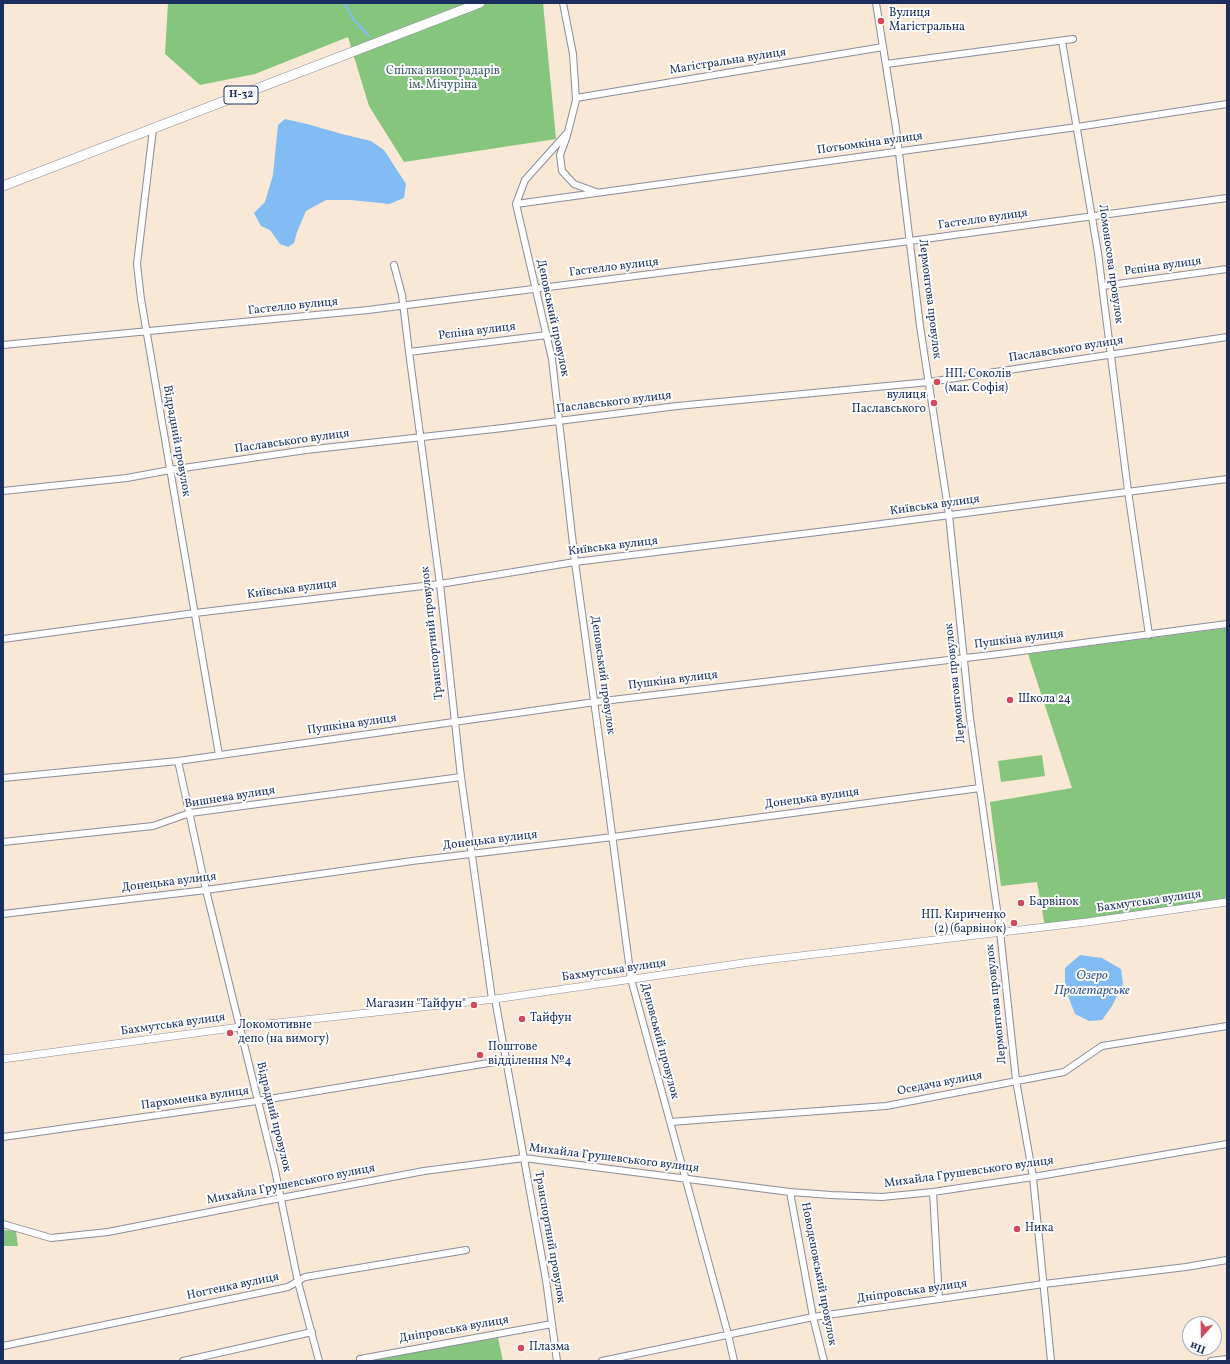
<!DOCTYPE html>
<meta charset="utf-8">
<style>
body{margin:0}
#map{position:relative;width:1230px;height:1364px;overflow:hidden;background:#f8e8d5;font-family:Vollkorn,serif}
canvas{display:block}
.frame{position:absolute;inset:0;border:4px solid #1b2f5e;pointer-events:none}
.north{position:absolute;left:1182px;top:1316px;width:40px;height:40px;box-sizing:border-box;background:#fff;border:1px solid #a4acbf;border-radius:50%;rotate:200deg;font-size:11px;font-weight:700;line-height:16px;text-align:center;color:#1b2f5e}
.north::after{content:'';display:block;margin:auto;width:14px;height:18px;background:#d1495b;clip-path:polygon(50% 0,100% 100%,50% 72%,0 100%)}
</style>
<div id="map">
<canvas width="1230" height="1364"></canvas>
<div class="frame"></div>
<div class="north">Пн</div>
</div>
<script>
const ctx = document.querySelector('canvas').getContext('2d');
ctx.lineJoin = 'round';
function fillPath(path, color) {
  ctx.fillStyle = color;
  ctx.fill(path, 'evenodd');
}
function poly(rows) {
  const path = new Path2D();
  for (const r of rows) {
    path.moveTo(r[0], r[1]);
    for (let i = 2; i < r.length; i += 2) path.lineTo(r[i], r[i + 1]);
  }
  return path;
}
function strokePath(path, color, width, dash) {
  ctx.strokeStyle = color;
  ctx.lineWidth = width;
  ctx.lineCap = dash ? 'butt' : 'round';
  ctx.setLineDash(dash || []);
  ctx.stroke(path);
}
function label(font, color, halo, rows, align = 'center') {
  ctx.font = font + ' Vollkorn,serif';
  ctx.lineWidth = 4;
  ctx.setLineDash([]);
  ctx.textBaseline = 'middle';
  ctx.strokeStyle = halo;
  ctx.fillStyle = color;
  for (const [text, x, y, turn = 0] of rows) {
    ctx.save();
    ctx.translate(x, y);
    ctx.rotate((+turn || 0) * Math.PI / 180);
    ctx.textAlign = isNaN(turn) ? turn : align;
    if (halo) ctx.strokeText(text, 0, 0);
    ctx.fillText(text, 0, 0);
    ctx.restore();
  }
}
const green = poly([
 [168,3,543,3,556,139,404,162,369,106,348,37,255,74,200,85,165,54],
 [1227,628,1227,900,1045,927,1037,882,1001,886,990,802,1072,788,1028,654],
 [1042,755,1045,776,1001,782,998,761],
 [3,1230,16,1231,18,1246,4,1246],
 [498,1338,503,1361,349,1361]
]);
const water = poly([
 [285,119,307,124,342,134,371,141,384,150,406,184,404,198,389,204,351,200,326,200,306,211,297,232,294,243,288,247,280,244,270,230,261,226,254,213,265,202,273,175,278,125],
 [1080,955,1102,958,1121,969,1123,984,1112,1006,1102,1020,1089,1021,1075,1014,1065,988,1065,968]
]);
const stream = poly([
 [346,3,346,7,354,20,369,36]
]);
const minor = poly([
 [563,3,573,54,576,100,568,132,525,180,516,204,552,359,575,562,605,781,631,979,728,1334,734,1361],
 [876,3,896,128,920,326,949,515,970,718,1000,931,1016,1080,1033,1177,1051,1361],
 [1062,41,1098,253,1128,491,1149,635],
 [886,64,1073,39],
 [576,98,883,47],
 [153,129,137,264,141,299,219,755],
 [567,136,560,155,562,171,574,184,596,192],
 [516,204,1077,127,1227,104],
 [394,265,402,295,409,352,440,584,461,777,492,999],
 [1103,286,1227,269],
 [3,345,368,310,910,241,1227,198],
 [409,352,547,335],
 [3,491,127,478,170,470,306,450,503,428,677,406,929,382,1227,337],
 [3,639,195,613,440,584,575,562,850,528,1227,479],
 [178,761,206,890,275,1170,298,1282,319,1361],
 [3,778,178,761,595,702,999,654,1227,624],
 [3,842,153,826,190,813,461,777],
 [3,914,206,890,412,861,613,837,980,788],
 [495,999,546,1280,557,1361],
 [670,1122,886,1106,1064,1072,1102,1046,1227,1026],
 [3,1137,257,1101,507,1060],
 [790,1192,813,1317,824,1361],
 [933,1192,939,1299],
 [3,1224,51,1238,108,1232,281,1198,424,1171,524,1158,790,1192,831,1195,882,1197,933,1192,1033,1177,1227,1144],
 [3,1346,288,1287,305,1277,466,1250],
 [360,1359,552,1324],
 [183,1361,312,1332],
 [602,1361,813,1317,1044,1284,1186,1267,1227,1260],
 [1211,1361,1227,1359]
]);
const tertiary = poly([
 [3,1059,240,1027,495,999,757,961,1087,922,1227,902]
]);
const primary = poly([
 [3,186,480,3]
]);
const markers = [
 [881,21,4,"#d1495b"],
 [937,382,4,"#d1495b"],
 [934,403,4,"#d1495b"],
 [1010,700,4,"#d1495b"],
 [1021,903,4,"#d1495b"],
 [1014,923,4,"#d1495b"],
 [474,1005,4,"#d1495b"],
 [522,1019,4,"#d1495b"],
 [230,1033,4,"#d1495b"],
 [480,1055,4,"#d1495b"],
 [1017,1229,4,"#d1495b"],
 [521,1348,4,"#d1495b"]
];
const shields = [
 [241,95,34]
];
const shieldNames = [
 ["Н-32",241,95]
];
const poiNames = [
 ["Вулиця",889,14],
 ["Магістральна",889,28],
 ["НП. Соколів",945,375],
 ["(маг. Софія)",945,389],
 ["вулиця",926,396,"right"],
 ["Паславського",926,410,"right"],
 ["Школа 24",1018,700],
 ["Барвінок",1029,903],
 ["НП. Кириченко",1006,916,"right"],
 ["(2) (барвінок)",1006,930,"right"],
 ["Магазин \"Тайфун\"",466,1005,"right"],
 ["Тайфун",530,1019],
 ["Локомотивне",238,1026],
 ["депо (на вимогу)",238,1040],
 ["Поштове",488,1048],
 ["відділення №4",488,1062],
 ["Ника",1025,1229],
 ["Плазма",529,1348]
];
const streetNames = [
 ["Магістральна вулиця",728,62,-9],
 ["Потьомкіна вулиця",870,144,-8],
 ["Гастелло вулиця",983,220,-8],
 ["Ломоносова провулок",1110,264,82],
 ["Рєпіна вулиця",1163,267,-8],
 ["Гастелло вулиця",614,268,-7],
 ["Лермонтова провулок",929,299,83],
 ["Гастелло вулиця",293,307,-6],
 ["Деповський провулок",552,318,78],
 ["Рєпіна вулиця",477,332,-7],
 ["Паславського вулиця",1066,350,-9],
 ["Паславського вулиця",614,403,-7],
 ["Відрадний провулок",176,441,80],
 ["Паславського вулиця",292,442,-8],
 ["Київська вулиця",935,506,-8],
 ["Київська вулиця",613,547,-7],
 ["Київська вулиця",292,590,-7],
 ["Транспортний провулок",433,633,-96],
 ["Пушкіна вулиця",1019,640,-7],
 ["Деповський провулок",602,675,82],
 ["Пушкіна вулиця",673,681,-7],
 ["Лермонтова провулок",956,683,-96],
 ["Пушкіна вулиця",352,725,-8],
 ["Вишнева вулиця",230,798,-9],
 ["Донецька вулиця",812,799,-8],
 ["Донецька вулиця",490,841,-7],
 ["Донецька вулиця",169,883,-7],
 ["Бахмутська вулиця",1149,902,-8],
 ["Бахмутська вулиця",614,971,-8],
 ["Лермонтова провулок",997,1004,-96],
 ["Бахмутська вулиця",173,1025,-8],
 ["Деповський провулок",659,1041,75],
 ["Оседача вулиця",940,1084,-11],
 ["Пархоменка вулиця",195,1099,-8],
 ["Відрадний провулок",273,1117,76],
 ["Михайла Грушевського вулиця",614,1159,7],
 ["Михайла Грушевського вулиця",969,1173,-8],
 ["Михайла Грушевського вулиця",291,1185,-11],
 ["Транспортний провулок",549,1237,80],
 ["Новодеповський провулок",818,1274,79],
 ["Ногтенка вулиця",233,1287,-12],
 ["Дніпровська вулиця",912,1292,-8],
 ["Дніпровська вулиця",454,1330,-10]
];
const parkNames = [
 ["Спілка виноградарів",443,72],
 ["ім. Мічуріна",443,86]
];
const waterNames = [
 ["Озеро",1092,977],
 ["Пролетарське",1092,992]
];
fillPath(green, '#85c57d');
fillPath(water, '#81bdf4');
strokePath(stream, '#81bdf4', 2);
strokePath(minor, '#8a8c9a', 8);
strokePath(tertiary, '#8a8c9a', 8);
strokePath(primary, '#8a8c9a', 10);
strokePath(minor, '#fff', 6);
strokePath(tertiary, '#fff', 7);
strokePath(primary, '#fff', 9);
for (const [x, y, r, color] of markers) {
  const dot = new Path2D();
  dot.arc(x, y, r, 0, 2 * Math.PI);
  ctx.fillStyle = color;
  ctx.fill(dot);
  strokePath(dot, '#fff', 1.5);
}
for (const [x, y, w] of shields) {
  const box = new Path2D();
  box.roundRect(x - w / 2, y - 9, w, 18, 3);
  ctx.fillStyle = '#fff';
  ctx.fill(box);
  strokePath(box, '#1b2f5e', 1);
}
label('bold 11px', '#1b2f5e', null, shieldNames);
label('12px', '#1b2f5e', '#fff', poiNames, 'left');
label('12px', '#1b2f5e', '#fff', streetNames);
label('12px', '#3b5c67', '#fff', parkNames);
label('italic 13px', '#3a5a8b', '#fff', waterNames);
</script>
